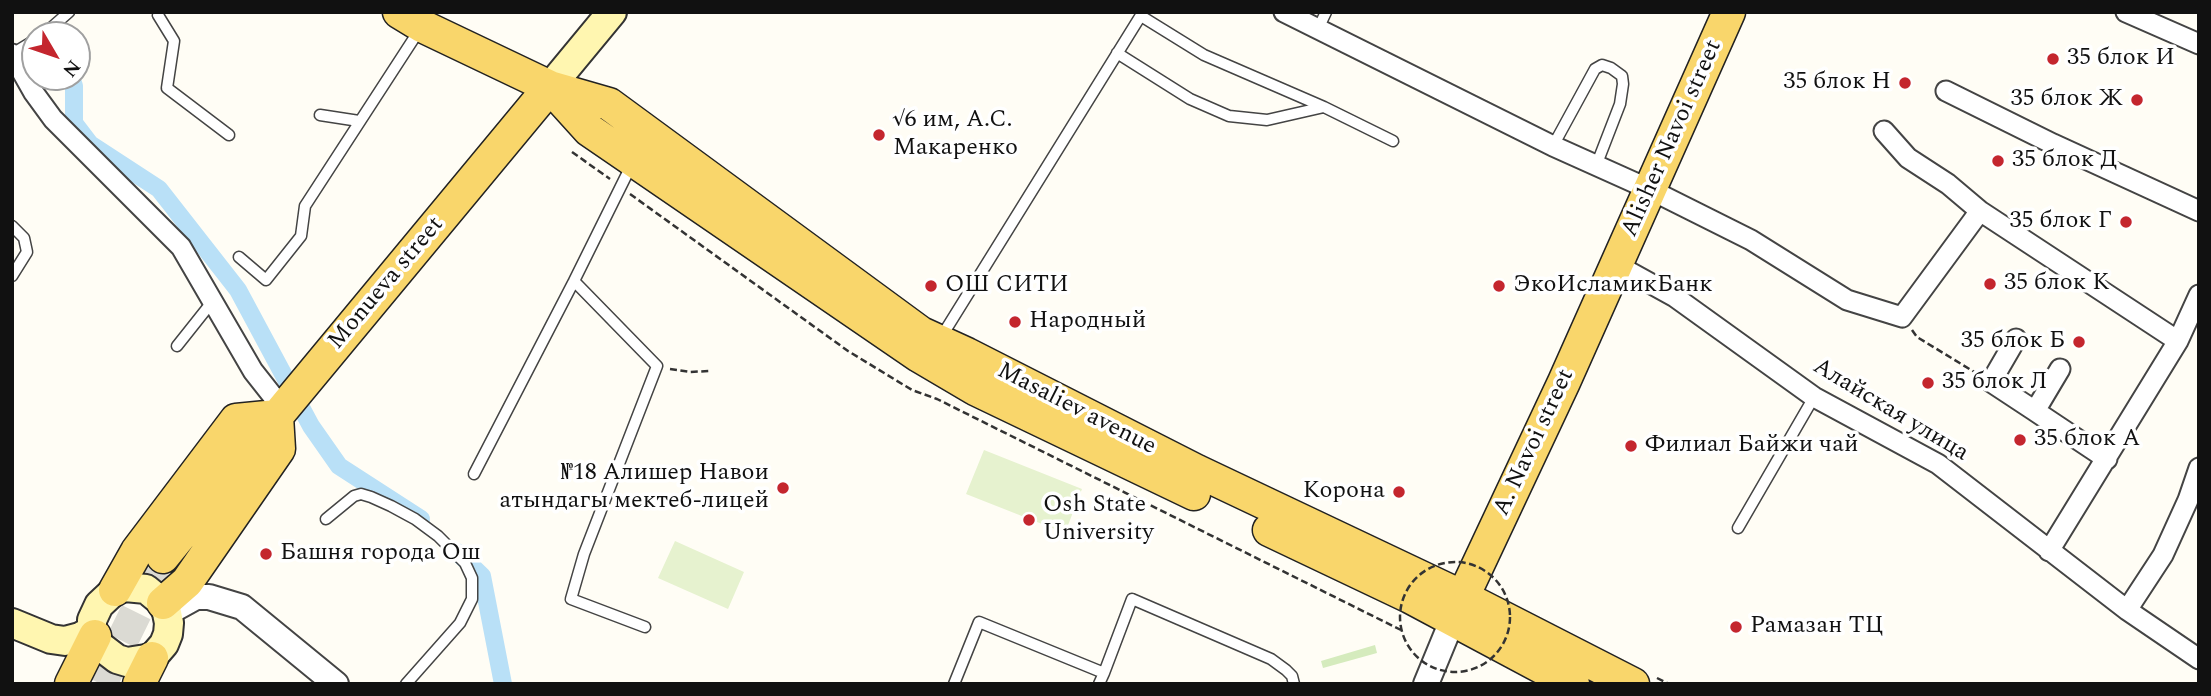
<!DOCTYPE html>
<meta charset="utf-8">
<style>
body{margin:0}
#map{position:relative;width:2211px;height:696px;overflow:hidden;background:#fffdf5;font-family:Spectral,serif}
canvas{display:block}
.frame{position:absolute;inset:0;border:14px solid #111;pointer-events:none}
.north{position:absolute;left:21px;top:21px;width:70px;height:70px;box-sizing:border-box;background:#fff;border:2px solid #a0a0a0;border-radius:50%;rotate:129deg;font-size:19px;font-weight:700;line-height:28px;text-align:center;color:#111}
.north::after{content:'';display:block;margin:auto;width:24px;height:32px;background:#c4262e;clip-path:polygon(50% 0,100% 100%,50% 72%,0 100%)}
</style>
<div id="map">
<canvas width="2211" height="696"></canvas>
<div class="frame"></div>
<div class="north">N</div>
</div>
<script>
const ctx = document.querySelector('canvas').getContext('2d');
ctx.lineJoin = 'round';
function fillPath(path, color) {
  ctx.fillStyle = color;
  ctx.fill(path, 'evenodd');
}
function poly(rows) {
  const path = new Path2D();
  for (const r of rows) {
    if (r.length === 3) {
      path.moveTo(r[0] + r[2], r[1]);
      path.arc(r[0], r[1], r[2], 0, 2 * Math.PI);
      continue;
    }
    path.moveTo(r[0], r[1]);
    for (let i = 2; i < r.length; i += 2) path.lineTo(r[i], r[i + 1]);
  }
  return path;
}
function strokePath(path, color, width, dash) {
  ctx.strokeStyle = color;
  ctx.lineWidth = width;
  ctx.lineCap = dash ? 'butt' : 'round';
  ctx.setLineDash(dash || []);
  ctx.stroke(path);
}
function label(font, color, halo, rows, align = 'center') {
  ctx.font = font + ' Spectral,serif';
  ctx.lineWidth = 7;
  ctx.setLineDash([]);
  ctx.textBaseline = 'middle';
  ctx.strokeStyle = halo;
  ctx.fillStyle = color;
  for (const [text, x, y, turn = 0] of rows) {
    ctx.save();
    ctx.translate(x, y);
    ctx.rotate((+turn || 0) * Math.PI / 180);
    ctx.textAlign = isNaN(turn) ? turn : align;
    if (halo) ctx.strokeText(text, 0, 0);
    ctx.fillText(text, 0, 0);
    ctx.restore();
  }
}
const green = poly([
 [1375,645,1377,653,1323,668,1321,661]
]);
const pitch = poly([
 [984,450,1082,489,1065,533,966,494],
 [675,541,744,572,728,609,658,578]
]);
const canal = poly([
 [71,77,74,86,74,123,90,144,159,189,238,290,311,426,339,466,421,519],
 [457,552,482,576,503,684]
]);
const primaryTunnel = poly([
 [101,684,163,557]
]);
const path = poly([
 [572,152,610,179],
 [630,194,848,351,912,390,937,399,1401,630],
 [1912,330,1917,337,1976,373],
 [670,369,690,372,710,371],
 [1657,678,1669,684]
]);
const service = poly([
 [159,12,158,15,174,41,167,88,229,135],
 [1141,16,1204,55,1324,107,1393,141],
 [1318,29,1326,12],
 [43,35,69,12],
 [1117,53,1190,99,1229,116,1267,120,1324,107],
 [12,54,35,40],
 [320,115,359,121],
 [1553,146,1595,69,1602,65,1611,68,1622,76,1623,84,1620,104,1596,166],
 [12,226,24,238,27,252,12,276],
 [239,257,266,280,301,236,305,206,420,29],
 [574,281,657,366,584,554,571,599,645,627],
 [940,339,1143,12],
 [177,346,212,302],
 [474,474,574,281,631,166],
 [326,519,354,496,361,494,371,497,391,506,415,519,438,536,465,563,472,578,472,599,460,623,406,684],
 [1738,528,1814,397],
 [954,684,979,622,1104,673,1132,599,1271,659,1286,670,1292,676,1294,684],
 [1099,684,1104,673]
]);
const minor = poly([
 [1284,12,1553,146,1651,190,1751,240,1847,300,1902,317,1980,211],
 [2126,12,2199,44],
 [12,54,34,93,53,119,181,247,253,371,283,409],
 [1946,91,2053,144,2199,211],
 [1884,131,1908,158,1948,184,1980,211,2178,341],
 [1617,265,1675,297,1814,397,1938,464,2127,610,2199,659],
 [2016,339,1991,382,2035,411],
 [2060,369,2035,411,2107,459],
 [2049,551,2178,341,2199,295],
 [2127,610,2163,555,2188,500,2199,468]
]);
const tertiary = poly([
 [167,613,196,597,209,597,242,607,336,684],
 [1426,684,1452,621]
]);
const secondary = poly([
 [550,87,612,12],
 [125,587,146,589,163,603,167,613,169,623,168,634,164,644,152,658,127,662,117,659,100,646,92,630,92,620,99,605,115,590,125,587],
 [12,623,51,639,65,641,80,637,92,630]
]);
const primary = poly([
 [399,12,422,26,550,87,609,104,921,333,967,354,1197,471,1463,597,1633,684],
 [551,88,589,130,919,356,975,389,1194,494],
 [1269,530,1410,597,1573,684],
 [163,557,283,409,550,87],
 [115,590,137,551,236,420,277,416],
 [163,603,187,582,279,449,277,416],
 [1454,616,1564,382,1729,12],
 [71,684,95,636],
 [139,684,152,658]
]);
const pathBridge = poly([
 [1455,617,55]
]);
const markers = [
 [2053,59,7,"#c4262e"],
 [1905,83,7,"#c4262e"],
 [2137,100,7,"#c4262e"],
 [879,135,7,"#c4262e"],
 [1998,161,7,"#c4262e"],
 [2126,222,7,"#c4262e"],
 [1990,284,7,"#c4262e"],
 [931,286,7,"#c4262e"],
 [1499,286,7,"#c4262e"],
 [1015,322,7,"#c4262e"],
 [2079,342,7,"#c4262e"],
 [1928,383,7,"#c4262e"],
 [2020,440,7,"#c4262e"],
 [1631,446,7,"#c4262e"],
 [783,488,7,"#c4262e"],
 [1399,492,7,"#c4262e"],
 [1029,520,7,"#c4262e"],
 [266,554,7,"#c4262e"],
 [1736,627,7,"#c4262e"]
];
const poiNames = [
 ["35 блок И",2067,59],
 ["35 блок Н",1891,83,"right"],
 ["35 блок Ж",2123,100,"right"],
 ["√6 им, А.С.",893,121],
 ["Макаренко",893,149],
 ["35 блок Д",2012,161],
 ["35 блок Г",2112,222,"right"],
 ["35 блок К",2004,284],
 ["ОШ СИТИ",945,286],
 ["ЭкоИсламикБанк",1513,286],
 ["Народный",1029,322],
 ["35 блок Б",2065,342,"right"],
 ["35 блок Л",1942,383],
 ["35 блок А",2034,440],
 ["Филиал Байжи чай",1645,446],
 ["№18 Алишер Навои",769,474,"right"],
 ["атындагы мектеб-лицей",769,502,"right"],
 ["Корона",1385,492,"right"],
 ["Osh State",1043,506],
 ["University",1043,534],
 ["Башня города Ош",280,554],
 ["Рамазан ТЦ",1750,627]
];
const streetNames = [
 ["Alisher Navoi street",1673,139,-66],
 ["Monueva street",387,284,-50],
 ["Masaliev avenue",1076,410,27],
 ["Алайская улица",1890,411,31],
 ["A. Navoi street",1535,443,-65]
];
fillPath(green, '#d5ebbd');
fillPath(pitch, '#e6f2cf');
strokePath(canal, '#b9e0f7', 18);
strokePath(primaryTunnel, '#dbdad3', 32, [32, 16]);
strokePath(service, '#444', 13);
strokePath(minor, '#444', 23);
strokePath(tertiary, '#444', 28);
strokePath(secondary, '#333', 32);
strokePath(primary, '#222', 35);
strokePath(path, '#333', 2.5, [7, 3.5]);
strokePath(service, '#fff', 10);
strokePath(minor, '#fff', 19);
strokePath(tertiary, '#fff', 24);
strokePath(secondary, '#fff6b0', 28);
strokePath(primary, '#f9d66b', 32);
strokePath(pathBridge, '#333', 2.5, [7, 3.5]);
for (const [x, y, r, color] of markers) {
  const dot = new Path2D();
  dot.arc(x, y, r, 0, 2 * Math.PI);
  ctx.fillStyle = color;
  ctx.fill(dot);
  strokePath(dot, '#fff', 2.5);
}
label('24px', '#111', '#fff', poiNames, 'left');
label('24px', '#111', '#fff', streetNames);
</script>
